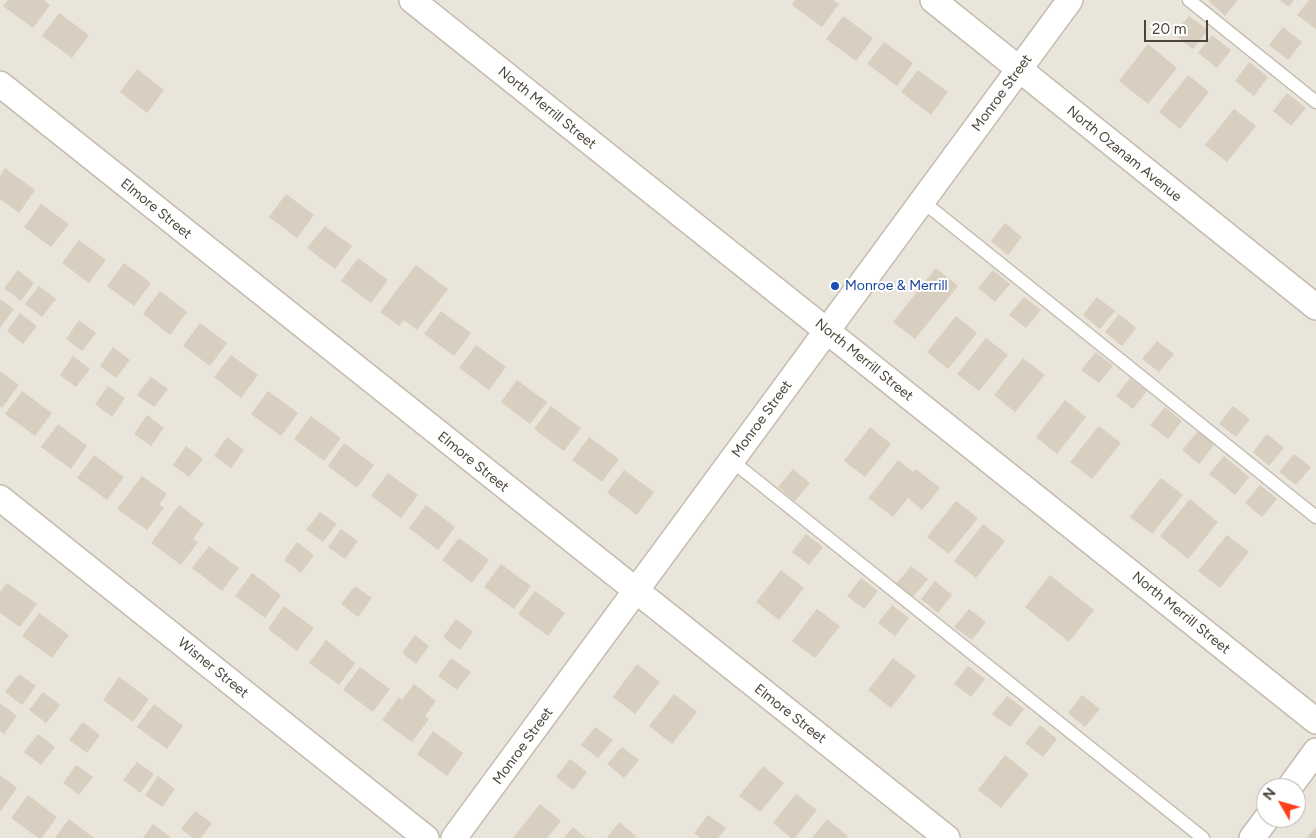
<!DOCTYPE html>
<style>
body{margin:0}
#map{position:relative;width:1316px;height:838px;overflow:hidden;background:#f6f3ec;font-family:Figtree,sans-serif}
canvas{display:block}
.north{position:absolute;left:1256px;top:778px;width:50px;height:50px;box-sizing:border-box;background:#fff;border:1px solid #b7b4b0;border-radius:50%;rotate:308deg;font-size:14px;font-weight:700;line-height:20px;text-align:center;color:#4b4439}
.north::after{content:'';display:block;margin:auto;width:18px;height:22px;background:#fc3f1d;clip-path:polygon(50% 0,100% 100%,50% 72%,0 100%)}
.scale{position:absolute;left:1144px;top:20px;width:64px;height:22px;box-sizing:border-box;border:2px solid #4b4439;border-top:0;padding-left:6px;font-size:15px;line-height:18px;white-space:nowrap;color:#4b4439;-webkit-text-stroke:4px #fff;paint-order:stroke}
</style>
<div id="map">
<canvas width="1316" height="838"></canvas>
<div class="north">N</div>
<div class="scale">20 m</div>
</div>
<script>
const ctx = document.querySelector('canvas').getContext('2d');
ctx.lineJoin = 'round';
function fillPath(path, color) {
  ctx.fillStyle = color;
  ctx.fill(path, 'evenodd');
}
function poly(rows) {
  const path = new Path2D();
  for (const r of rows) {
    path.moveTo(r[0], r[1]);
    for (let i = 2; i < r.length; i += 2) path.lineTo(r[i], r[i + 1]);
  }
  return path;
}
function strokePath(path, color, width, dash) {
  ctx.strokeStyle = color;
  ctx.lineWidth = width;
  ctx.lineCap = dash ? 'butt' : 'round';
  ctx.setLineDash(dash || []);
  ctx.stroke(path);
}
function label(font, color, halo, rows, align = 'center') {
  ctx.font = font + ' Figtree,sans-serif';
  ctx.lineWidth = 4;
  ctx.setLineDash([]);
  ctx.textBaseline = 'middle';
  ctx.strokeStyle = halo;
  ctx.fillStyle = color;
  for (const [text, x, y, turn = 0] of rows) {
    ctx.save();
    ctx.translate(x, y);
    ctx.rotate((+turn || 0) * Math.PI / 180);
    ctx.textAlign = isNaN(turn) ? turn : align;
    if (halo) ctx.strokeText(text, 0, 0);
    ctx.fillText(text, 0, 0);
    ctx.restore();
  }
}
const residential = poly([
 [0,0,1316,0,1316,838,0,838],
 [1266,788,1296,788,1296,818,1266,818]
]);
const building = poly([
 [8,0,44,0,50,5,33,28,3,6],
 [795,0,833,0,839,4,822,27,792,5],
 [1208,0,1238,0,1225,16],
 [1280,0,1294,0,1289,7],
 [1309,0,1316,0,1316,29,1297,15],
 [59,13,89,35,72,58,42,36],
 [843,16,873,38,856,61,826,39],
 [1189,16,1208,30,1193,49,1174,34],
 [1283,27,1302,42,1288,60,1269,45],
 [1212,35,1231,50,1217,68,1198,53],
 [884,42,913,63,897,86,867,64],
 [1148,44,1177,68,1148,104,1119,81],
 [1249,62,1268,77,1254,96,1235,81],
 [137,69,164,90,147,113,120,92],
 [918,70,948,92,931,115,901,92],
 [1188,75,1209,92,1180,129,1159,112],
 [1287,93,1306,108,1291,126,1273,111],
 [1234,109,1256,126,1227,162,1205,145],
 [5,168,35,190,19,213,0,199,0,176],
 [286,194,314,215,297,238,269,217],
 [41,204,69,224,51,247,24,227],
 [1005,223,1022,237,1008,255,991,241],
 [325,226,352,246,335,269,307,248],
 [79,240,106,260,89,283,62,263],
 [358,258,388,280,371,303,341,281],
 [124,263,151,283,134,306,107,286],
 [416,265,448,289,417,330,404,320,399,326,380,312],
 [936,268,958,286,915,339,893,322],
 [18,270,34,283,21,301,4,288],
 [993,270,1010,284,995,302,978,288],
 [39,286,56,299,42,317,25,304],
 [160,291,187,312,170,335,143,314],
 [1024,297,1041,310,1026,328,1009,315],
 [1097,297,1115,311,1100,329,1083,315],
 [0,299,14,309,0,328],
 [441,311,471,333,454,356,424,334],
 [20,313,37,326,23,344,7,331],
 [1119,314,1136,328,1122,346,1105,332],
 [956,316,977,333,948,369,927,352],
 [79,320,96,333,82,351,66,339],
 [200,323,227,343,210,366,183,346],
 [986,338,1008,355,979,391,957,374],
 [1157,341,1174,354,1159,372,1142,359],
 [476,345,506,367,489,390,459,368],
 [113,347,130,360,116,378,100,366],
 [1096,352,1113,366,1099,383,1081,370],
 [231,355,258,375,241,398,214,377],
 [73,356,90,369,76,387,60,375],
 [1023,358,1045,375,1015,412,994,395],
 [0,371,19,385,2,408,0,406],
 [151,377,168,389,154,407,137,395],
 [1130,378,1147,391,1133,409,1116,396],
 [517,380,547,402,530,424,501,402],
 [108,386,125,398,112,417,95,404],
 [22,391,52,413,35,436,5,414],
 [268,391,298,413,281,436,251,414],
 [1065,400,1086,417,1057,454,1036,437],
 [551,406,581,428,564,451,534,429],
 [1233,406,1250,419,1236,437,1219,424],
 [1165,407,1182,421,1168,439,1150,425],
 [147,415,164,428,151,446,134,434],
 [311,416,341,438,324,461,294,439],
 [58,424,87,446,71,469,41,447],
 [1099,426,1121,443,1092,479,1070,462],
 [870,427,891,444,865,477,844,461],
 [1198,431,1215,444,1199,464,1182,450],
 [1267,434,1284,448,1269,466,1253,452],
 [227,437,244,450,231,468,214,456],
 [589,437,619,459,602,482,572,460],
 [344,443,374,465,357,488,328,466],
 [186,446,203,459,189,477,173,465],
 [1294,454,1311,467,1296,485,1279,472],
 [94,455,124,477,107,500,77,478],
 [1224,456,1249,477,1235,495,1209,474],
 [898,460,913,472,916,469,940,488,922,510,908,498,893,517,868,498],
 [793,469,810,483,795,501,778,487],
 [624,470,654,492,637,515,607,493],
 [388,473,418,495,401,518,371,496],
 [142,476,167,494,159,504,164,508,147,530,117,509],
 [1161,478,1183,495,1152,534,1130,517],
 [1260,485,1277,499,1262,517,1245,503],
 [1190,499,1218,522,1188,559,1160,536],
 [956,501,978,518,949,554,927,537],
 [179,505,204,524,193,539,198,542,181,565,151,543],
 [426,505,455,527,438,550,409,528],
 [320,512,337,524,323,542,306,530],
 [983,524,1005,541,976,578,954,561],
 [341,529,358,541,345,559,328,547],
 [806,534,823,547,809,565,792,552],
 [1227,535,1249,552,1220,588,1198,571],
 [459,538,489,560,472,583,442,560],
 [297,542,314,555,301,573,284,560],
 [209,546,239,568,222,591,192,568],
 [501,564,531,586,514,609,484,587],
 [911,566,928,579,913,597,896,584],
 [781,570,804,588,779,620,756,602],
 [252,573,281,595,265,618,235,596],
 [1050,575,1094,610,1069,642,1025,607],
 [861,578,878,591,864,609,847,596],
 [935,581,952,595,938,613,921,599],
 [7,583,37,604,20,627,0,613,0,592],
 [355,586,372,598,358,617,341,604],
 [535,591,565,613,548,636,518,614],
 [892,605,909,618,895,636,878,623],
 [284,606,314,628,297,651,268,629],
 [817,609,840,626,815,658,792,641],
 [969,609,986,622,972,640,954,627],
 [39,613,69,635,52,658,22,636],
 [456,619,473,632,460,650,443,637],
 [415,635,429,646,416,664,402,653],
 [326,640,355,663,339,685,309,663],
 [451,658,471,672,457,690,438,676],
 [893,658,916,676,891,708,868,690],
 [637,664,660,682,635,714,613,697],
 [968,666,985,679,971,697,954,684],
 [360,667,390,689,373,712,343,690],
 [19,674,36,686,22,705,5,692],
 [119,677,149,699,133,722,103,700],
 [414,684,436,701,425,716,429,719,412,742,382,720,399,697,402,700],
 [43,692,60,705,46,723,29,710],
 [674,694,697,712,672,744,649,726],
 [1082,695,1100,709,1085,727,1068,713],
 [1007,696,1024,709,1010,727,992,714],
 [0,703,17,716,4,734,0,731],
 [154,704,183,726,167,749,137,727],
 [83,722,100,735,87,753,69,740],
 [1040,725,1057,739,1043,757,1025,743],
 [595,727,613,740,598,758,581,745],
 [433,731,463,753,447,776,417,754],
 [38,734,55,747,41,765,24,752],
 [622,747,639,760,624,778,607,764],
 [1005,755,1029,774,1001,808,978,790],
 [570,759,587,772,573,790,556,777],
 [137,762,154,774,140,793,123,780],
 [76,765,93,777,79,795,63,783],
 [763,766,784,783,760,812,739,796],
 [0,775,17,788,0,812],
 [158,776,175,789,162,807,145,795],
 [796,794,817,810,795,838,791,838,773,823],
 [28,795,57,817,42,838,38,838,11,818],
 [540,804,561,821,547,838,513,838],
 [195,811,212,823,201,838,193,838,181,829],
 [708,815,726,828,718,838,701,838,694,833],
 [69,819,94,838,55,838],
 [827,819,848,836,846,838,812,838],
 [619,822,636,836,635,838,607,838],
 [153,824,170,837,169,838,143,838],
 [573,827,586,838,564,838],
 [1316,827,1316,838,1307,838]
]);
const lane = poly([
 [1189,0,1316,102],
 [922,201,1316,517],
 [732,461,1203,838]
]);
const street = poly([
 [412,0,1316,721],
 [933,0,1316,307],
 [0,84,947,838],
 [0,498,426,838],
 [1289,788,1316,751],
 [454,838,1070,0],
 [1252,838,1267,818]
]);
const markers = [
 [835,286,5,"#1a4fb4"]
];
const streetNames = [
 ["Monroe Street",1002,93,-54],
 ["North Merrill Street",547,108,39],
 ["North Ozanam Avenue",1124,154,39],
 ["Elmore Street",156,209,39],
 ["North Merrill Street",864,360,39],
 ["Monroe Street",762,419,-54],
 ["Elmore Street",473,462,39],
 ["North Merrill Street",1181,613,39],
 ["Wisner Street",213,668,39],
 ["Elmore Street",790,714,38],
 ["Monroe Street",523,746,-54]
];
const transitNames = [
 ["Monroe & Merrill",845,286]
];
fillPath(residential, '#eae5da');
fillPath(building, '#d8cfc1');
strokePath(lane, '#c2bbae', 15);
strokePath(street, '#c2bbae', 28);
strokePath(lane, '#fff', 12);
strokePath(street, '#fff', 25);
for (const [x, y, r, color] of markers) {
  const dot = new Path2D();
  dot.arc(x, y, r, 0, 2 * Math.PI);
  ctx.fillStyle = color;
  ctx.fill(dot);
  strokePath(dot, '#fff', 2);
}
label('14px', '#4b4439', '#fff', streetNames);
label('14px', '#164399', '#fff', transitNames, 'left');
</script>
